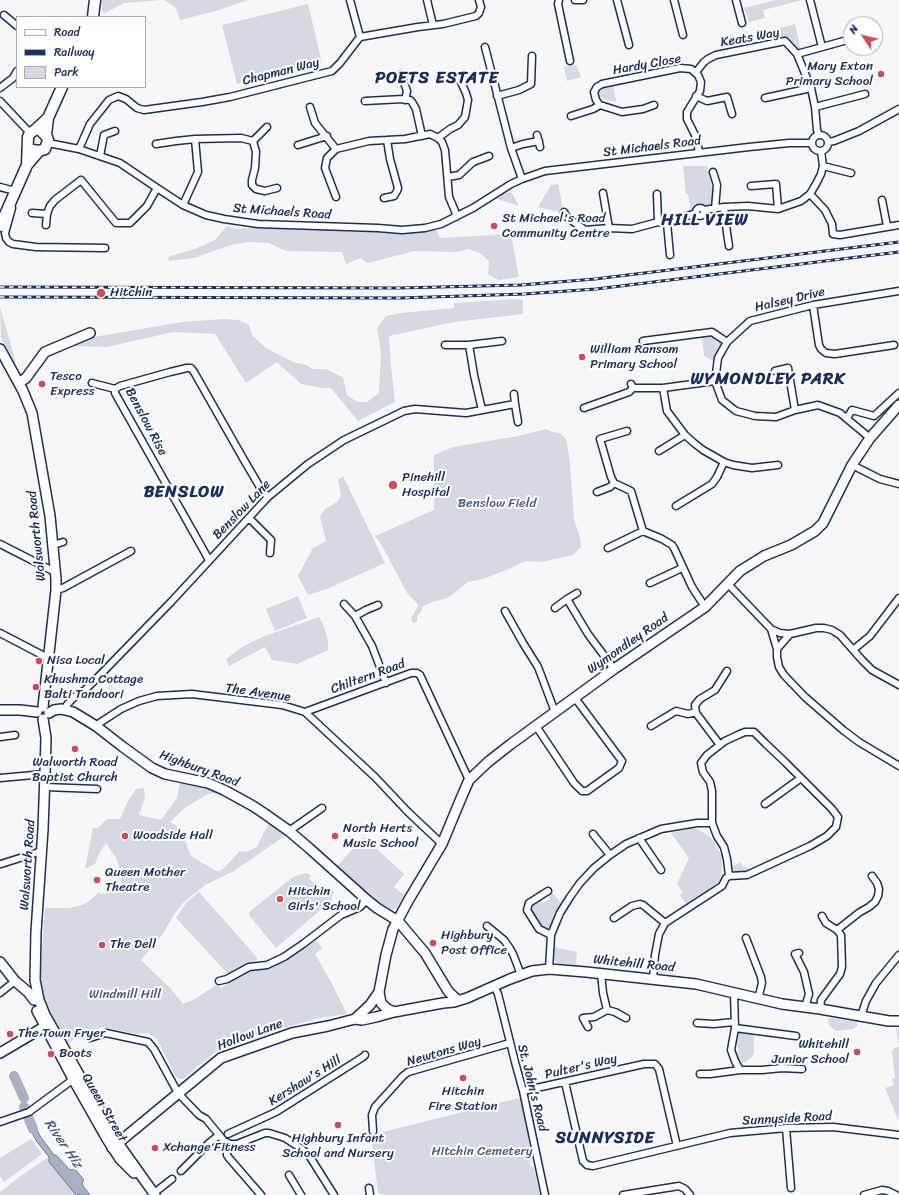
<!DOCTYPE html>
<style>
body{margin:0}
#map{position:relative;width:899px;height:1195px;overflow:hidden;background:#f6f7f9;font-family:Sriracha,sans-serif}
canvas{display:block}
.legend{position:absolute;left:16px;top:16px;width:130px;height:72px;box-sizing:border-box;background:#fff;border:1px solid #a4acbf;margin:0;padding:5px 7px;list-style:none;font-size:12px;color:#1b2f5e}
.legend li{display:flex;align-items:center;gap:8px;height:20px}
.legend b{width:20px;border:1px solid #a4acbf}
.north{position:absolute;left:843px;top:16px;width:40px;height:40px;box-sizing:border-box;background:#fff;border:1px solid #a4acbf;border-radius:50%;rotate:305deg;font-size:11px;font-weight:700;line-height:16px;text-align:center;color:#1b2f5e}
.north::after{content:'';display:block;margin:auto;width:14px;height:18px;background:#d1495b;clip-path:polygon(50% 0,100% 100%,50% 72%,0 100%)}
</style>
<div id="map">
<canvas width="899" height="1195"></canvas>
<ul class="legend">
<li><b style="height:5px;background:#fff"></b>Road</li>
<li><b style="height:5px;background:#1b2f5e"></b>Railway</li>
<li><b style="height:11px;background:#d6d9e2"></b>Park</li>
</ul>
<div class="north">N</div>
</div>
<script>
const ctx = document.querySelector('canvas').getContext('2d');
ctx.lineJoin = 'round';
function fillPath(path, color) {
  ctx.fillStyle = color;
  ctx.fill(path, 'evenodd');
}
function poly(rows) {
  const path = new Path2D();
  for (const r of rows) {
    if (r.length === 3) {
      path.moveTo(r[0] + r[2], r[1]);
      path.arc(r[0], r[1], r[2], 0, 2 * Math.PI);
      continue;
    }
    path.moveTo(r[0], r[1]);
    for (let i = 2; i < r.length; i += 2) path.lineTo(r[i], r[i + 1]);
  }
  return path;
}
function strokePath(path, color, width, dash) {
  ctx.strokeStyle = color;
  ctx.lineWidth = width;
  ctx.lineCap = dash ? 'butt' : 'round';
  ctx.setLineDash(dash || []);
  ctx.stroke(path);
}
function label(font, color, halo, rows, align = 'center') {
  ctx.font = font + ' Sriracha,sans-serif';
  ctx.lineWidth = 4;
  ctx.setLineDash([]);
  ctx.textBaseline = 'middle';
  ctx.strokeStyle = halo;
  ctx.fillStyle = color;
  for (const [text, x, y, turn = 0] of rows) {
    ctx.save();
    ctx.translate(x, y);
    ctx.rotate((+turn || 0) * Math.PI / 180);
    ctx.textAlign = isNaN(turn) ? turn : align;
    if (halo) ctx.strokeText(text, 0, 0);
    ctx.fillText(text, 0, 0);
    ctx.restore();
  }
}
const green = poly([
 [101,0,161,0,124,3,103,14],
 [164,0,248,0,219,10,180,20,176,8],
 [776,0,802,0,763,10,765,18,749,22,744,8],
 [308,4,322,63,237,84,222,25],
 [795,24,801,51,799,51,786,38,770,41,768,31],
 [576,65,581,77,567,81,564,67],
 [613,85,616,102,601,98,598,94,599,90,602,88],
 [683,166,707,166,712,188,711,206,698,206,691,212,688,194,686,194],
 [558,184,563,209,559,212,538,207,551,185],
 [505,192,512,193,519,206,494,198],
 [227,226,235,229,261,227,310,230,384,230,402,232,436,229,440,238,511,234,519,277,498,280,488,274,489,261,480,253,468,249,458,252,414,251,368,263,360,258,346,264,342,252,286,251,269,243,249,242,231,245,194,258,169,261,168,257,195,249,215,240],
 [516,299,523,300,523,314,454,322,389,336,391,365,395,402,358,421,331,388,323,388,301,384,277,362,246,383,215,334,173,332,107,347,71,346,94,337,182,322,224,319,238,320,249,325,252,335,266,348,293,362,306,365,313,369,326,369,343,377,347,395,357,402,367,402,379,393,381,353,377,328,386,316,401,313,454,308,454,303],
 [0,307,16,363,12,364,6,353,1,336],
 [712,334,720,340,721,343,713,361,704,356,702,336],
 [546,429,552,432,560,433,565,438,567,443,570,463,574,520,580,537,581,547,573,555,542,562,528,561,523,562,511,568,483,579,468,582,449,597,444,599,432,602,423,606,421,612,417,616,417,622,413,623,411,618,415,612,418,606,418,604,407,593,381,544,375,536,434,510,434,455,453,447,518,436],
 [343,476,385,563,327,589,308,595,298,576,313,548,326,541,320,517,325,509,337,502,340,498,341,494,338,482,339,479],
 [298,596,307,618,275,631,266,609],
 [319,617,324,626,328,641,328,650,297,664,272,660,265,647,229,666,226,659,242,647,262,637],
 [180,782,206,785,218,790,215,793,208,794,186,807,170,822,178,827,186,843,191,856,218,872,224,868,240,851,246,852,257,847,264,832,270,823,289,833,234,871,205,885,183,903,173,916,163,934,152,946,141,960,170,988,183,1004,195,999,216,985,221,988,248,971,268,967,287,960,316,940,322,948,315,954,330,980,347,1014,319,1018,245,1039,229,1045,215,1052,183,1079,179,1079,175,1075,157,1039,148,1033,137,1034,103,1027,82,1035,66,1044,39,993,43,991,40,979,45,908,69,908,82,905,88,902,99,892,101,894,108,893,120,886,121,877,119,866,116,858,106,843,100,852,95,864,85,869,93,828,98,828,107,819,120,819,128,801,136,789,144,788,145,798,139,815,161,820,177,798],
 [693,828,705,833,714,841,722,857,722,867,720,879,717,883,708,890,686,904,680,895,683,892,677,884,689,858,671,833],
 [364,837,404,874,394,887,404,895,396,908,389,911,370,899,336,867],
 [741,861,741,863,744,868,747,867,749,870,761,864,761,865,745,872,737,873,731,868],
 [305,873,311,875,309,879,326,891,332,889,334,892,330,902,276,948,249,915,249,912,293,877],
 [199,892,247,946,258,959,228,974,176,918,186,903],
 [552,892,561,903,549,928,546,929,543,927,531,911,532,907,533,904,540,900,544,903,550,899,549,895],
 [554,947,577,952,576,965,559,964,553,959],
 [829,1018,831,1018,856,1022,858,1025,853,1029,836,1031,830,1026,828,1022],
 [896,1028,899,1028,899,1122,885,1088,894,1085,892,1079,895,1078,892,1051,894,1049,893,1048,899,1047],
 [743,1031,754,1032,754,1054,751,1058,744,1063,737,1060,735,1056,737,1052,739,1051,738,1047,734,1044,736,1036,737,1033],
 [519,1098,521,1100,530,1148,527,1151,530,1165,534,1168,540,1195,383,1195,378,1193,371,1135],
 [31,1139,42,1154,4,1182,0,1176,0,1158],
 [49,1157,49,1162,76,1195,0,1195,0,1192,26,1172]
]);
const water = poly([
 [28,1116,31,1117,40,1136,54,1155,56,1155,70,1170,75,1169,84,1180,82,1182,83,1186,90,1195,76,1195,49,1162,49,1157,37,1142,26,1122,27,1117,28,1116]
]);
const river = poly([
 [14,1076,24,1098],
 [24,1107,33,1129]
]);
const street = poly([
 [350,0,360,37],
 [427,0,433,25],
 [559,0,558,4,570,61],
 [575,0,583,0],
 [617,0,629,45],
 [674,0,683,35],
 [736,0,742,23],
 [810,0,822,47],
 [4,15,17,26],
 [360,37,418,27,443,24,476,16,479,13,481,7,479,0],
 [485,47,511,148,522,179],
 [797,54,851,39],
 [696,72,704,62,708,59,716,55,785,41,797,54,811,88,815,107,817,130,819,135],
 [401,74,407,91,405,100],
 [0,88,13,78,17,71],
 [497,96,519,90,531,84,532,56],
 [696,96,707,101,727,97,732,114],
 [765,98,811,88],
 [0,101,30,133],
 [365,101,403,99,410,100,412,102,416,109,422,136],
 [600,105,596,100,594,92,597,87,602,84,680,68,691,69,698,75,701,82,700,91,687,112,687,119,696,137,699,152],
 [310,107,315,123,336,149],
 [815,107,865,94],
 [571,116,593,109,600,105,622,112,643,109,654,105],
 [820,143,8],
 [537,135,540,147],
 [438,138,450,129,458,125,465,117,468,100,466,93,459,78],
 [253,141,267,127],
 [828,142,834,141,859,131,899,109],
 [48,143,79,149,120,163,157,188,183,205,206,215,224,219,258,224,378,228,402,230,425,228,441,224,473,208,511,184,522,179,545,171,749,147,789,143,812,143],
 [156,144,176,141,195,139,241,138,253,141,256,152,255,168,252,180,252,185,256,189,265,191,277,188],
 [298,145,327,136],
 [511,148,523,144,539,141],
 [79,149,90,124,109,100,118,96,126,99,137,108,144,110,202,102,230,97,332,71,340,63,360,37],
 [100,156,104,135,115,131],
 [823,166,851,173],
 [713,172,717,185,715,209],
 [448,177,459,175,473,162,489,156],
 [751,186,776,184,778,209],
 [0,187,15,191],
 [603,193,609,228],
 [657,194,658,222],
 [810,194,825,210,832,224,833,234,840,235,899,225],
 [336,197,325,168,327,158,336,149,369,141,405,139,430,134,438,138,442,142,445,150,449,197,455,211,456,217],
 [384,198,394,196,397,191,398,188,390,159,387,140],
 [882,200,887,226],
 [183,205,198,172,195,139],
 [724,207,727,233,729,246],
 [12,208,5,233,6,238,9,242,13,244,36,247,105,248],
 [700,212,4],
 [704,210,724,207,748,206,778,209,801,201,810,194,816,184,821,174,823,166,821,151],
 [564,212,567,217,585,230,609,228,632,229,658,222,667,223,696,213],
 [32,213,47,214,50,206,55,200,81,180,116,223,130,223,147,206,157,188],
 [667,223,670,255],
 [46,225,47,214],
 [813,305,819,345,821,349,826,353,835,354,894,345],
 [643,341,712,332,727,342],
 [445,345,469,345,474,375,482,410],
 [469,345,502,341],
 [775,371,788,368,795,410],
 [92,383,115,389],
 [631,384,633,388,663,388,715,381],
 [663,388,667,411,685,435,694,443,703,450,724,462,733,465,752,468,778,465],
 [515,404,518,422],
 [584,408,629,392,633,388],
 [847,418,852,410,874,416,899,393],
 [627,431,600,439,611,477,614,483,631,491,643,531,662,539,672,545,674,548,692,587,705,607],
 [870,438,840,413,818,405,795,410,776,417,755,416,736,411,722,400,715,381,718,358,727,342,750,321,813,305,899,291],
 [659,451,685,435],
 [852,465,880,479,899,484],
 [597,492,610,487,614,483],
 [676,506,712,484,717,477,724,462],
 [249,518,271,540,270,553],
 [0,544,51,570,54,569],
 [53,545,63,542],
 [608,548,643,531],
 [209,560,115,393,115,389,120,386,170,372,187,368,191,368,194,372,244,460,261,489,268,497],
 [650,583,680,569,682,566],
 [728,584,771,629,780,633,790,634,816,628,824,628,832,630,840,635,862,660,872,670,899,685],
 [56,590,63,588,131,551],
 [567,599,577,593],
 [344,604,355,616],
 [378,605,366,610,355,616,372,646,386,683],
 [555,608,567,599,588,634,614,669],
 [505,611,523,643,538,667,555,712],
 [771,629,777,649,777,657,779,667,784,675,805,697,843,730,859,742,899,766],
 [0,633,48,658],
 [777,649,790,634],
 [853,650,870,636,899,598],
 [66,709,66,706,73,698,85,690,101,674,171,602,268,497,308,464,344,440,404,411,415,409,466,413,515,404,514,394],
 [305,712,411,673,417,673,420,675,469,780],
 [96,726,101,722,121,709,139,701,157,696,192,694,282,705,305,712,375,777,408,812,442,844],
 [536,726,574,783,582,791,587,791,619,768,622,761,575,698],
 [651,726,676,711,688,714,696,712],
 [0,737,15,735],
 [720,745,696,713,695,705,700,699,715,690,727,671],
 [0,778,45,774],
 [45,787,97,789],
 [765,804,801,778],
 [289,831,322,808],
 [593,834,610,855],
 [639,838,661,870],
 [1,864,42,851],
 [548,891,529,903,527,910,539,929,551,935],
 [614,918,632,906,640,904,643,905,665,923],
 [487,926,504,940,509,947,513,954,521,975],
 [837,930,860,912,869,907,875,902,878,896,879,889,877,883,872,876],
 [746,938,761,977,762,983,758,999],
 [799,953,795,954,804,972,809,994,805,1007],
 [549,969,551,935,553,930,560,913,570,897,580,883,594,868,610,855,626,844,661,829,697,823,712,823],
 [601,973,603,993,607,1010,615,1012,626,1018],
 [653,979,655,955,659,934,665,923,722,886,726,878,729,876,727,859,724,847,717,836,712,823,712,791,710,782,703,772,701,763,707,755,725,741,740,734,745,732,754,732,765,743,785,762,832,809,838,817,836,827,827,836,810,846,747,875,729,876],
 [219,981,227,979,249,967,267,965,284,957,303,944,341,915,360,907,367,900],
 [494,986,498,994,515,1062,523,1091,545,1195],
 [734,992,735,1028,731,1050,735,1061,740,1070,762,1070,782,1068,802,1069],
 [0,993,15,981],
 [820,1009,821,1000,840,974,842,967,841,935,837,930,826,923,822,916],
 [861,1016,866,1001,876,983,899,955],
 [697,1023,714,1024,734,1022],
 [588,1027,583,1018,594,1017,607,1010],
 [735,1028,796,1036],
 [90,1038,106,1033,148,1042,154,1049,178,1093,199,1115,206,1119,224,1141,230,1144,237,1144,265,1133,269,1133,285,1138,302,1149,310,1157,334,1195],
 [700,1074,710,1074,740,1070],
 [565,1082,583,1161,587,1165,593,1166,730,1133,786,1128,833,1127,899,1135],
 [523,1091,644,1064,655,1064,659,1069,677,1146],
 [0,1122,29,1112,75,1078],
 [786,1128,791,1188],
 [373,1131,372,1115,375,1107,403,1076,408,1072,510,1043],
 [228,1134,276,1112,363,1057,365,1055],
 [230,1144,227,1150,227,1155,229,1158,261,1195],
 [181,1171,209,1143,219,1135],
 [289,1175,301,1195],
 [369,1188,370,1195],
 [154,1193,172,1179],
 [623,1195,679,1186,685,1189,690,1195],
 [864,1195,882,1190,888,1191,896,1195]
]);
const secondary = poly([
 [0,349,23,391,32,413,50,516,56,579,56,590,43,707],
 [19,383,26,378,45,352,90,333],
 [0,710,20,710,37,712],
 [49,713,54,710,61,709,73,712,96,726,123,747,152,768,165,774,208,783,224,790,253,806,265,814,289,831,309,848,367,900,377,908,398,921,425,953,448,991,454,997,458,1000],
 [43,719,46,738,45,774,43,829,36,932,35,980,39,1000,45,1015,118,1143,155,1195],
 [0,962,15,981,28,992,34,1000],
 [379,992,381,1003,386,1008,394,1012],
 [37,1011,73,1079,107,1139,120,1159,134,1173],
 [355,1019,370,1005,379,992,386,955,393,929,408,901,442,844,462,796,469,780,488,762,511,744,614,669,705,607,740,571,764,556,791,545,815,531,823,523,852,465,870,438,899,405],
 [0,1053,49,1024],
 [112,1148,221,1058,292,1033,328,1026,355,1019,362,1020,376,1017,394,1012,443,1003,454,1002,467,998,510,979,532,971,549,969,586,972,696,984,782,1004,820,1009,889,1021,899,1021]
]);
const primary = poly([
 [93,17,95,0],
 [46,135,48,118,62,87],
 [33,150,39,151,45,149,48,140,47,137,42,132],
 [27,165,28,137,30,133,35,130,48,118],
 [0,226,27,165,39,151]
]);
const rail = poly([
 [0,287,399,288,521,285,595,279,899,242],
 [0,297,400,298,524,294,596,289,899,252]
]);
const markers = [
 [881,74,4,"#d1495b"],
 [494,226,4,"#d1495b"],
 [101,293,5,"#d1495b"],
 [582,357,4,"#d1495b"],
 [42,384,4,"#d1495b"],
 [393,485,5,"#d1495b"],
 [39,661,4,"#d1495b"],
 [36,687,4,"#d1495b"],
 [75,749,4,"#d1495b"],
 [125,836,4,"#d1495b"],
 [335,836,4,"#d1495b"],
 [97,880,4,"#d1495b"],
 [280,899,4,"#d1495b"],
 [433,943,4,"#d1495b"],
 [102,945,4,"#d1495b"],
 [10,1034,4,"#d1495b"],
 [857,1052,4,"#d1495b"],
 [51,1054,4,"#d1495b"],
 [463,1078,4,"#d1495b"],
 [338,1125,4,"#d1495b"],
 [155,1148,4,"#d1495b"]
];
const streetNames = [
 ["Keats Way",750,38,-10],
 ["Hardy Close",647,65,-10],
 ["Chapman Way",281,72,-14],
 ["St Michaels Road",652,147,-7],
 ["St Michaels Road",282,212,4],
 ["Halsey Drive",790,300,-13],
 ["Benslow Rise",146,422,62],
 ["Benslow Lane",242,510,-46],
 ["Walsworth Road",37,536,-96],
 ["Wymondley Road",628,644,-35],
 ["Chiltern Road",368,677,-20],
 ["The Avenue",258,693,8],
 ["Highbury Road",199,769,20],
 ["Walsworth Road",28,865,-86],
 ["Whitehill Road",634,964,6],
 ["Hollow Lane",250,1035,-20],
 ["Newtons Way",444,1052,-16],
 ["Pulter's Way",581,1067,-13],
 ["Kershaw's Hill",305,1081,-32],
 ["St. John's Road",532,1088,76],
 ["Queen Street",104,1108,60],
 ["Sunnyside Road",787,1119,-3]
];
const poiNames = [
 ["Mary Exton",873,67,"right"],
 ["Primary School",873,82,"right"],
 ["St Michael's Road",502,219],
 ["Community Centre",502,234],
 ["Hitchin",110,293],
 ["William Ransom",590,350],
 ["Primary School",590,365],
 ["Tesco",50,377],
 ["Express",50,392],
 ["Pinehill",402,478],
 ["Hospital",402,493],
 ["Nisa Local",47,661],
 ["Khushma Cottage",44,680],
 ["Balti Tandoori",44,695],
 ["Walworth Road",75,763,"center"],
 ["Baptist Church",75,778,"center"],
 ["North Herts",343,829],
 ["Music School",343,844],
 ["Woodside Hall",133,836],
 ["Queen Mother",105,873],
 ["Theatre",105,888],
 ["Hitchin",288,892],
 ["Girls' School",288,907],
 ["Highbury",441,936],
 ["Post Office",441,951],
 ["The Dell",110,945],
 ["The Town Fryer",18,1034],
 ["Whitehill",849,1045,"right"],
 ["Junior School",849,1060,"right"],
 ["Boots",59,1054],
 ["Hitchin",463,1092,"center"],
 ["Fire Station",463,1107,"center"],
 ["Highbury Infant",338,1139,"center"],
 ["School and Nursery",338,1154,"center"],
 ["Xchange Fitness",163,1148]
];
const parkNames = [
 ["Benslow Field",497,504],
 ["Windmill Hill",125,995],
 ["Hitchin Cemetery",482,1152]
];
const waterNames = [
 ["River Hiz",63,1144,55]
];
const districtNames = [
 ["POETS ESTATE",437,79],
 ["HILL VIEW",705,221],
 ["WYMONDLEY PARK",768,380],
 ["BENSLOW",184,493],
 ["SUNNYSIDE",605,1139]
];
fillPath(green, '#d6d9e2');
fillPath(water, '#a9b0c1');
strokePath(water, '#707c99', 1);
strokePath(river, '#a9b0c1', 10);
strokePath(street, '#1b2f5e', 9);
strokePath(secondary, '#1b2f5e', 12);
strokePath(primary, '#1b2f5e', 13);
strokePath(street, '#fff', 6);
strokePath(secondary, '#fff', 9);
strokePath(primary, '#fff', 10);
strokePath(rail, '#1b2f5e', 3);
strokePath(rail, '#fff', 1.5, [4.5]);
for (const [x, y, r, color] of markers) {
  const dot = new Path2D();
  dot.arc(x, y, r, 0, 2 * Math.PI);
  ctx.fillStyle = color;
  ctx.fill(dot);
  strokePath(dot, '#fff', 1.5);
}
label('13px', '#1b2f5e', '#fff', streetNames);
label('13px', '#1b2f5e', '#fff', poiNames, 'left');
label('13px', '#4a5a7f', '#fff', parkNames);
label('italic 14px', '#4d5c81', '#fff', waterNames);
ctx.letterSpacing = '1px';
label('bold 17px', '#1b2f5e', '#fff', districtNames);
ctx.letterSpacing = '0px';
</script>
